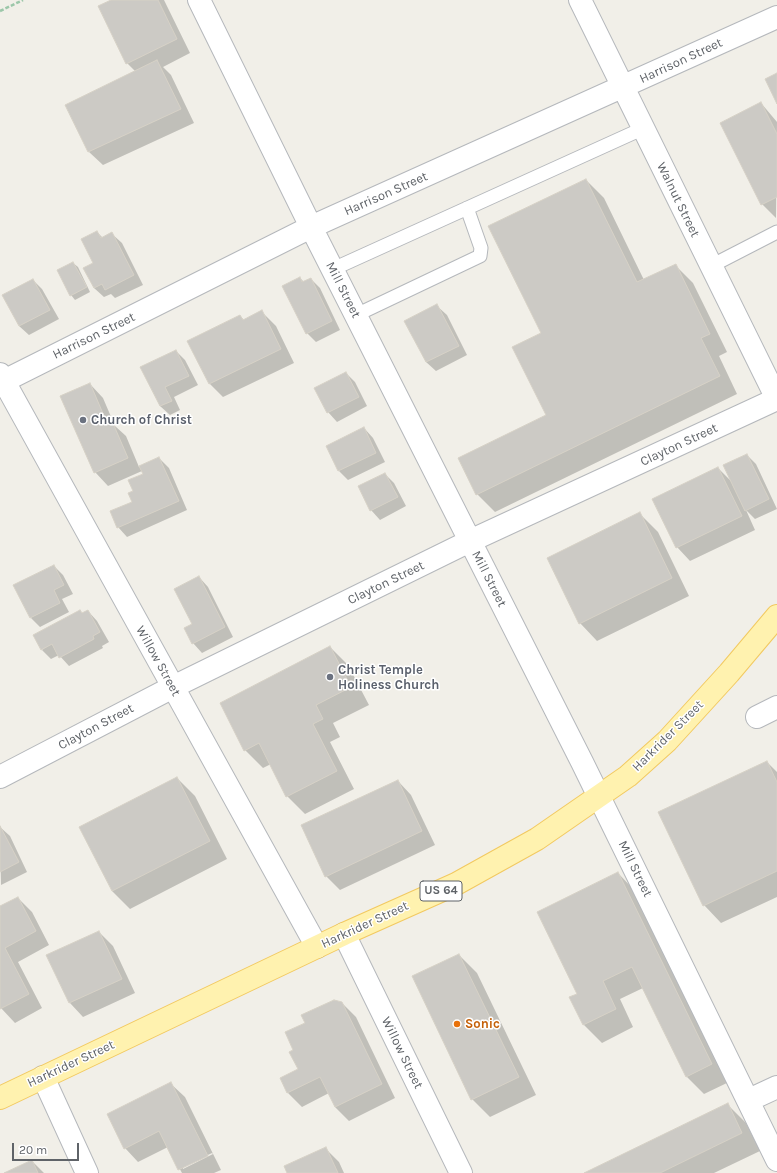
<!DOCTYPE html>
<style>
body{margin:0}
#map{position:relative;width:777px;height:1173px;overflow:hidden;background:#f1efe8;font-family:Karla,sans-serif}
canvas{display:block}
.scale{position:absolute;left:12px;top:1143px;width:67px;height:18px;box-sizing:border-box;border:2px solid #5f6368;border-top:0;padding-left:5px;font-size:12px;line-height:14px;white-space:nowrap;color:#5f6368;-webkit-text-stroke:3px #fff;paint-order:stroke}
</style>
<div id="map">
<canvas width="777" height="1173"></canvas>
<div class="scale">20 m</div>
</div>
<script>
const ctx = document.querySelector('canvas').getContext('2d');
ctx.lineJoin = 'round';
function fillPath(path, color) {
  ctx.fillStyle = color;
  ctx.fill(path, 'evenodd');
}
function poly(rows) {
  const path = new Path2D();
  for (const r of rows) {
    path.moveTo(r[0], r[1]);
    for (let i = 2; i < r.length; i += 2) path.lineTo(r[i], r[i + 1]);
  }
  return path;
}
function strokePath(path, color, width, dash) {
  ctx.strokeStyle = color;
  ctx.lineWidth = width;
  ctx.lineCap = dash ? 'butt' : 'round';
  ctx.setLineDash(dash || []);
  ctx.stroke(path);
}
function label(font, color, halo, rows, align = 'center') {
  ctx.font = font + ' Karla,sans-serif';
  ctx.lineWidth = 3;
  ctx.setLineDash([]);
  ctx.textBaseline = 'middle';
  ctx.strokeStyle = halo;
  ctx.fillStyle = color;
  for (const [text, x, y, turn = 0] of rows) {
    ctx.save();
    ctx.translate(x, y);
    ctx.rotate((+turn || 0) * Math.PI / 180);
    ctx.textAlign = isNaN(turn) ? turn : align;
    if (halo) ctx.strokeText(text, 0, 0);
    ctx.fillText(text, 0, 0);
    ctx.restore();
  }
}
const shadow = poly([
 [113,0,164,0,190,53,163,67,171,75,194,123,103,165,89,152,136,72,127,63,100,7],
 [761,103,777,122,776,218,762,204],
 [586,180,604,198,644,280,675,265,693,283,727,352,719,356,737,394,495,512,477,494,547,416,542,334],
 [97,232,103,238,112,234,122,243,143,285,115,298,111,294,104,297,94,288,85,269,94,264],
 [73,263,78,267,90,292,75,300,71,295],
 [300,278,304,282,311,279,320,288,340,330,316,342,307,333],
 [33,280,42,289,59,319,29,335,19,326],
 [437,306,447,315,467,355,436,371,426,362,406,321],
 [262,312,276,326,294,363,223,397,209,383,240,316,244,320],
 [176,351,185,360,198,385,174,397,180,410,170,415,160,406,142,368],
 [346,373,355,382,367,406,337,422,328,412],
 [90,384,103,398,115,426,126,436,139,467,159,458,169,468,187,510,127,537,118,527,134,502,135,492,144,474,142,471,108,486,95,472],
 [364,428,373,438,385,462,348,480,339,471],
 [747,455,756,464,777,509,755,519,746,510,755,530,690,561,677,547,718,468,732,482],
 [385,474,394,483,406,506,380,520,371,510],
 [640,514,658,532,689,596,597,641,580,623],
 [54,566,63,575,73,594,62,599,69,612,40,627,31,618],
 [199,577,208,587,233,637,202,653,193,643],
 [88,611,97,621,109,642,102,646,103,648,69,666,59,655,51,659,42,650],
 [330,647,348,665,369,705,333,723,340,737,330,742,354,789,305,814,287,796,271,764,263,768,245,750],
 [767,762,777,772,777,897,721,923,704,905],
 [177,778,195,796,227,859,130,909,112,891],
 [398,781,411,795,435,845,340,890,326,876],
 [0,827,10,836,27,872,1,885],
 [618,873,635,891,729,1082,704,1094,687,1077,643,988,620,999,633,1027,602,1043,584,1025,571,998,578,994],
 [18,898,32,912,49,945,18,962,42,1008,15,1023,0,1007,0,908],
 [99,932,113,946,135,993,83,1017,70,1003,48,956],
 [459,955,477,973,536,1095,490,1117,472,1099],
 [342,1003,356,1017,395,1098,349,1121,335,1107,329,1093,302,1107,288,1093,281,1078,299,1069,295,1050,306,1023],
 [171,1084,185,1097,221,1170,214,1173,182,1173,168,1147,138,1162,125,1148],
 [212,1153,213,1154,183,1169,183,1167],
 [728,1105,746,1123,760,1151,714,1173,587,1173],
 [325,1148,339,1162,344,1173,288,1173],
 [32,1161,44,1173,7,1173]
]);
const building = poly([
 [111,0,158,0,177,39,126,64,98,6,111,0],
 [157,60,181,109,88,152,65,105,157,60],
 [777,73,777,104,765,79,777,73],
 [761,102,777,134,777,197,761,205,720,123,761,102],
 [586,179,637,282,676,264,710,334,701,338,720,376,476,495,458,458,546,415,512,347,541,333,488,226,586,179],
 [97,231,101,238,112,232,134,275,105,290,102,284,94,288,83,268,93,263,81,239,97,231],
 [73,262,87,287,70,296,57,270,73,262],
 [300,277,302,282,311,278,332,321,306,334,282,286,300,277],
 [33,279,50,310,19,326,2,295,33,279],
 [437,304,459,346,426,362,404,321,437,304],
 [262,310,281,349,209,384,187,341,240,315,243,320,262,310],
 [176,350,189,376,165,387,172,401,160,406,140,367,176,350],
 [346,372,359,397,327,413,314,388,346,372],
 [90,383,107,423,112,421,128,458,94,473,60,396,90,383],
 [364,427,376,453,338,471,326,446,364,427],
 [747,454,769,499,745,511,723,465,747,454],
 [159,457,179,501,117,528,110,511,132,502,128,493,133,491,128,480,143,474,139,466,159,457],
 [718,467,742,516,676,548,652,499,718,467],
 [385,473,398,497,370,511,358,486,385,473],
 [640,512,672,578,579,624,547,558,640,512],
 [54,565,64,585,54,590,60,603,30,618,13,585,54,565],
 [199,576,225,627,192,644,184,628,192,624,174,589,199,576],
 [80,610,82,613,88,610,100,632,93,636,94,639,59,658,52,644,41,650,33,635,80,610],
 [330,646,351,687,316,705,323,719,313,724,337,771,286,797,259,743,244,751,220,703,330,646],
 [767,761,777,782,777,871,703,906,658,812,767,761],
 [177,777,210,841,112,891,79,827,177,777],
 [398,780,422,831,325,877,301,825,398,780],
 [0,826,19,862,0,872,0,826],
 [618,872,712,1064,686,1077,632,967,603,981,616,1009,583,1025,569,997,577,994,537,912,618,872],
 [18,897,36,931,5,948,29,994,0,1009,0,906,18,897],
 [99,931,122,979,69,1003,46,955,99,931],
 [459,954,519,1077,471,1100,412,976,459,954],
 [334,1000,342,1002,382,1084,335,1107,320,1077,287,1093,280,1078,298,1069,289,1052,293,1050,285,1032,305,1023,301,1015,334,1000],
 [171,1082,208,1156,178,1170,159,1131,124,1149,107,1114,171,1082],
 [728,1103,742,1133,660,1173,584,1173,728,1103],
 [326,1147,338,1173,287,1173,284,1166,326,1147],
 [32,1160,38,1173,4,1173,32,1160]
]);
const path = poly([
 [0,11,23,0]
]);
const service = poly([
 [711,266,777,232],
 [333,269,644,128],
 [356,315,480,256,481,248,467,208]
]);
const minor = poly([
 [199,0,311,227,582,762,777,1160],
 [580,0,777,399],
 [0,374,317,947],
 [0,383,311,227,777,17],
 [757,717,777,707],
 [0,777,173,687,470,541,777,399],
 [344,934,461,1173],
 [43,1077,87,1173],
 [749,1100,777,1087]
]);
const primary = poly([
 [0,1098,344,934,456,884,537,839,628,776,667,741,729,673,777,616]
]);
const markers = [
 [83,420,4,"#6b7280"],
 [330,677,4,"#6b7280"],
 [457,1024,4,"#e8710a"]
];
const shields = [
 [441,891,42]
];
const shieldNames = [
 ["US 64",441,891]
];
const streetNames = [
 ["Harrison Street",681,61,-25],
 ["Harrison Street",386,194,-24],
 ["Walnut Street",678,200,64],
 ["Mill Street",343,290,63],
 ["Harrison Street",94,336,-26],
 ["Clayton Street",679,445,-25],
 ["Mill Street",489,579,63],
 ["Clayton Street",386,583,-26],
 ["Willow Street",158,661,61],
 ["Clayton Street",96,727,-28],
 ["Harkrider Street",668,736,-45],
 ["Mill Street",635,869,64],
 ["Harkrider Street",365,925,-25],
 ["Willow Street",402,1053,64],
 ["Harkrider Street",71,1064,-25]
];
const worshipNames = [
 ["Church of Christ",91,420],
 ["Christ Temple",338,670],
 ["Holiness Church",338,685]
];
const foodNames = [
 ["Sonic",465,1024]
];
fillPath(shadow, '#0003');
fillPath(building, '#cccac5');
strokePath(building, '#d6d1c6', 1);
strokePath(service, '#b5b8bc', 15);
strokePath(minor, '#b5b8bc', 24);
strokePath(primary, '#f2c960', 24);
strokePath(path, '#9cc7a9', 2.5, [4, 2]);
strokePath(service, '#fff', 13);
strokePath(minor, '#fff', 22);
strokePath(primary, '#fff2af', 22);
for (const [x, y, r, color] of markers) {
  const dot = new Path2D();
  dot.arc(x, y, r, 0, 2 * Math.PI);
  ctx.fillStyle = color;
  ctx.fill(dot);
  strokePath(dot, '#fff', 1.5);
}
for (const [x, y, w] of shields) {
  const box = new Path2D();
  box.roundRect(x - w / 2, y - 10, w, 20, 3);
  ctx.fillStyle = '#fff';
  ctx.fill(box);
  strokePath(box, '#5f6368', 1);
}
label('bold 12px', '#5f6368', null, shieldNames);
label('13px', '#5f6368', '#fff', streetNames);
label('bold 13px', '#5b616d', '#fff', worshipNames, 'left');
label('bold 13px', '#c56008', '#fff', foodNames, 'left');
</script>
